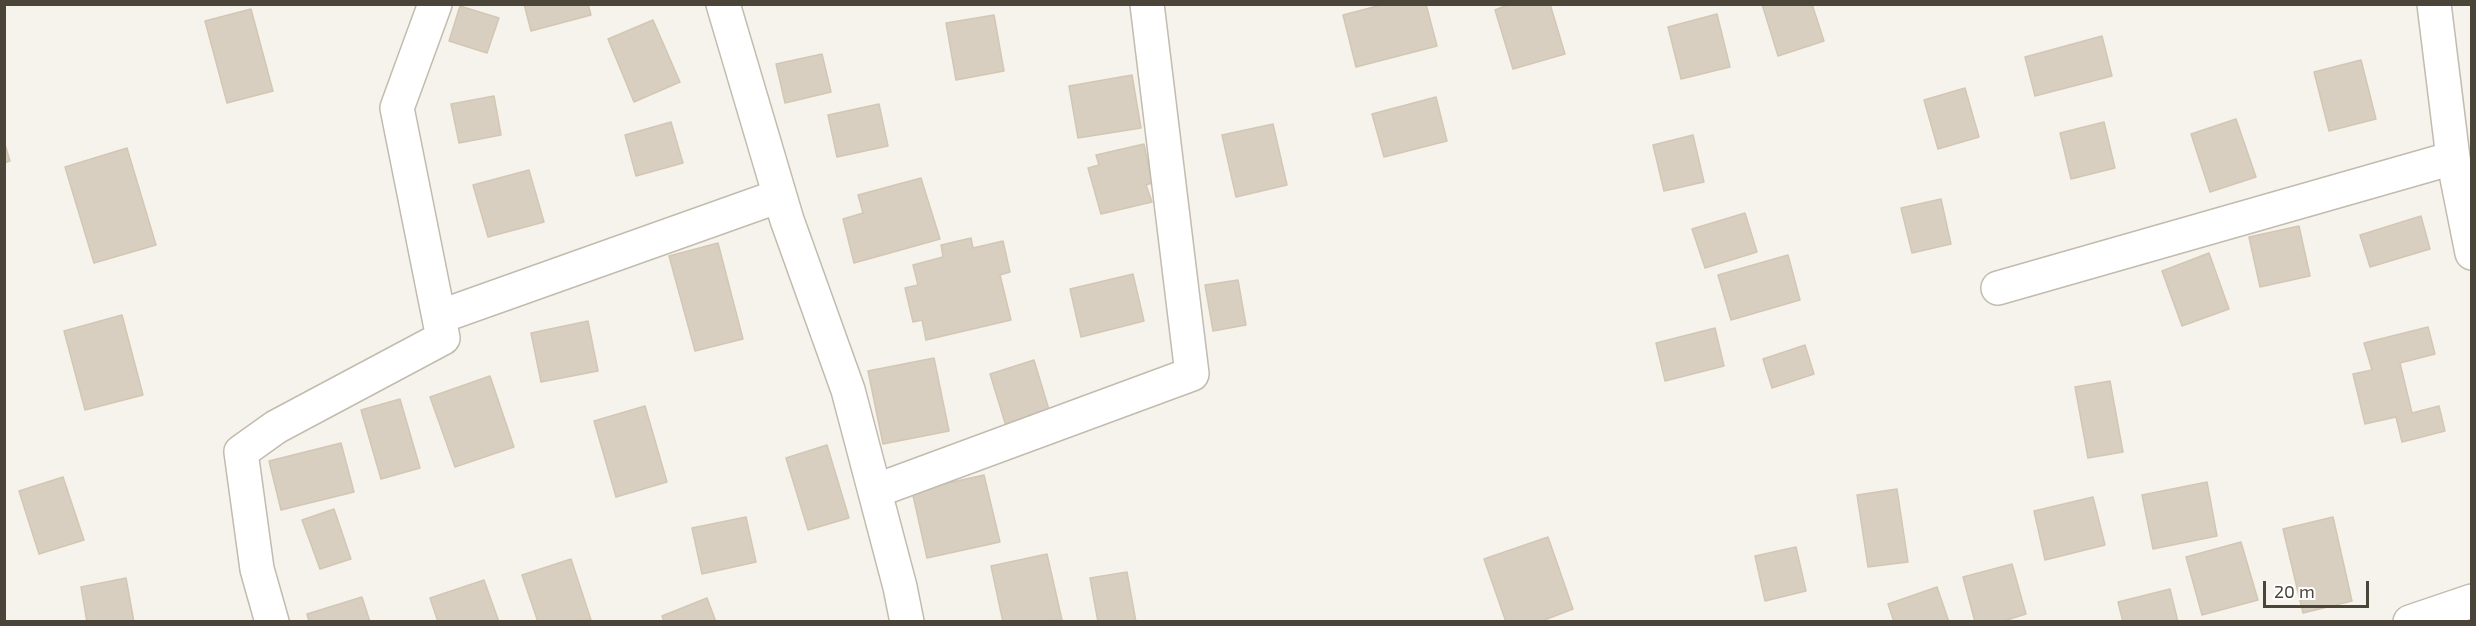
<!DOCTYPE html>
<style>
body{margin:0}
#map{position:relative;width:2476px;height:626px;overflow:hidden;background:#f6f3ec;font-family:"Exo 2",sans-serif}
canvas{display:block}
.frame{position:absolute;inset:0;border:6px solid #4b4439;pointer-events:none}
.scale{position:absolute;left:2263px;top:581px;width:106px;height:27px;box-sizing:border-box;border:3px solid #4b4439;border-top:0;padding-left:8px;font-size:18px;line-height:21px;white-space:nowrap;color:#4b4439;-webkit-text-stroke:4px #fff;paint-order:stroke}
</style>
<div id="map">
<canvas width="2476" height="626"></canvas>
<div class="frame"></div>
<div class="scale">20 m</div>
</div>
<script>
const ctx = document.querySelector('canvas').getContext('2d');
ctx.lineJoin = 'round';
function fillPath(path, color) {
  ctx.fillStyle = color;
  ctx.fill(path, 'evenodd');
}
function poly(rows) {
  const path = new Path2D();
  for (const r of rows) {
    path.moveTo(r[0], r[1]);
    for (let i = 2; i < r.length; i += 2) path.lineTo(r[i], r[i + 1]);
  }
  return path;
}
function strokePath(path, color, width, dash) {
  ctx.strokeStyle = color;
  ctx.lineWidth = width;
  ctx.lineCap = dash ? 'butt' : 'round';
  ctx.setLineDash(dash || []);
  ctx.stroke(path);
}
const building = poly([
 [524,4,588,4,591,15,531,31,524,4],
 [1385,4,1426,4,1437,46,1356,67,1343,15,1385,4],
 [1510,4,1550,4,1565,54,1513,69,1495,10,1510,4],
 [1762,4,1812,4,1824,41,1778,56,1762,4],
 [460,6,499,18,487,53,449,41,460,6],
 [251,9,273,91,227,103,205,21,251,9],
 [1717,14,1730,67,1681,79,1668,27,1717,14],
 [994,15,1004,71,956,80,946,23,994,15],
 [653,20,680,82,634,102,608,39,653,20],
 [2102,36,2112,76,2035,96,2025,57,2102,36],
 [822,54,831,92,785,103,776,64,822,54],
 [2361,60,2376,119,2329,131,2314,72,2361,60],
 [1132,75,1141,128,1078,138,1069,86,1132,75],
 [1965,88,1979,137,1938,149,1924,100,1965,88],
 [494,96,501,135,459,143,451,104,494,96],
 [1436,97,1447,141,1384,157,1372,114,1436,97],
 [879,104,888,146,837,157,828,115,879,104],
 [2236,119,2256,177,2210,192,2191,134,2236,119],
 [671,122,683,163,636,176,625,135,671,122],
 [2104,122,2115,168,2071,179,2060,133,2104,122],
 [1273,124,1287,185,1236,197,1222,135,1273,124],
 [1693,135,1704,182,1664,191,1653,145,1693,135],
 [4,141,10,161,4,163,4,141],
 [1144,144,1152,183,1146,185,1152,202,1101,214,1088,168,1099,165,1096,155,1144,144],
 [127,148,156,245,94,263,65,167,127,148],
 [529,170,544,222,488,237,473,185,529,170],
 [921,178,940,239,854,263,843,219,863,213,858,195,921,178],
 [1941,199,1951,244,1912,253,1901,208,1941,199],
 [1745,213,1757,252,1705,268,1692,229,1745,213],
 [2421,216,2430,249,2370,267,2360,235,2421,216],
 [2299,226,2310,276,2260,287,2249,237,2299,226],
 [971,238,973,248,1003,241,1010,272,1000,275,1011,320,926,340,922,320,913,322,905,288,918,285,913,265,943,257,941,245,971,238],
 [718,243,743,339,695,351,669,256,718,243],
 [2209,253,2229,309,2182,326,2162,271,2209,253],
 [1788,255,1800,300,1731,320,1718,275,1788,255],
 [1133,274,1144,321,1081,337,1070,289,1133,274],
 [1238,280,1246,325,1213,331,1205,285,1238,280],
 [122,315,143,395,85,410,64,331,122,315],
 [588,321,598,371,541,382,531,333,588,321],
 [2428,327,2435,354,2400,363,2412,413,2439,406,2445,431,2402,442,2396,417,2365,424,2353,374,2372,370,2364,343,2428,327],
 [1715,328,1724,366,1665,381,1656,343,1715,328],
 [1805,345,1814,374,1772,388,1763,359,1805,345],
 [934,358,949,431,883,444,868,371,934,358],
 [1034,360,1050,413,1006,426,990,374,1034,360],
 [490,376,514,447,455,467,430,397,490,376],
 [2110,381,2123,452,2088,458,2075,387,2110,381],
 [400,399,420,468,381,479,361,410,400,399],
 [645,406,667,482,616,497,594,421,645,406],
 [341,443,354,492,281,510,269,461,341,443],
 [827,445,849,518,808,530,786,458,827,445],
 [984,475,1000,542,927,558,912,491,984,475],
 [63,477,84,540,39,554,19,491,63,477],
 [2207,482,2217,536,2153,549,2142,495,2207,482],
 [1897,489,1908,562,1868,567,1857,495,1897,489],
 [2093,497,2105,545,2045,560,2034,511,2093,497],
 [334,509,351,559,320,569,302,520,334,509],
 [746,517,756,562,702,574,692,528,746,517],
 [2333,517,2352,601,2303,613,2283,529,2333,517],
 [1548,537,1573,609,1539,622,1506,622,1484,559,1548,537],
 [2241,542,2258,600,2202,615,2186,557,2241,542],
 [1796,547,1806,591,1765,601,1755,556,1796,547],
 [1047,554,1062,620,1003,622,991,566,1047,554],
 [571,559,591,620,538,622,522,575,571,559],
 [2012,564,2026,614,2000,622,1975,622,1963,577,2012,564],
 [1127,572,1136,622,1098,622,1090,578,1127,572],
 [126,578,134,622,87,622,81,587,126,578],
 [484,580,499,622,438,622,430,598,484,580],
 [1937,587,1949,622,1894,622,1888,604,1937,587],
 [2170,589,2178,622,2123,622,2118,602,2170,589],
 [362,597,370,622,309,622,307,614,362,597],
 [707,598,716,622,664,622,662,616,707,598]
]);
const minor = poly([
 [723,4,787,220,848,390,900,587,907,622],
 [2434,4,2453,158,2472,253],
 [1998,288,2453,158],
 [439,317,779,196],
 [875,491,1192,374,1147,4],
 [272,622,257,569,241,452,276,427,443,338,397,108,435,4],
 [2410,622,2472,601]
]);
fillPath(building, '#d8cfc1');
strokePath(building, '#d3c7b4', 1.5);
strokePath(minor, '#c2bbae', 36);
strokePath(minor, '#fff', 33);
</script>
